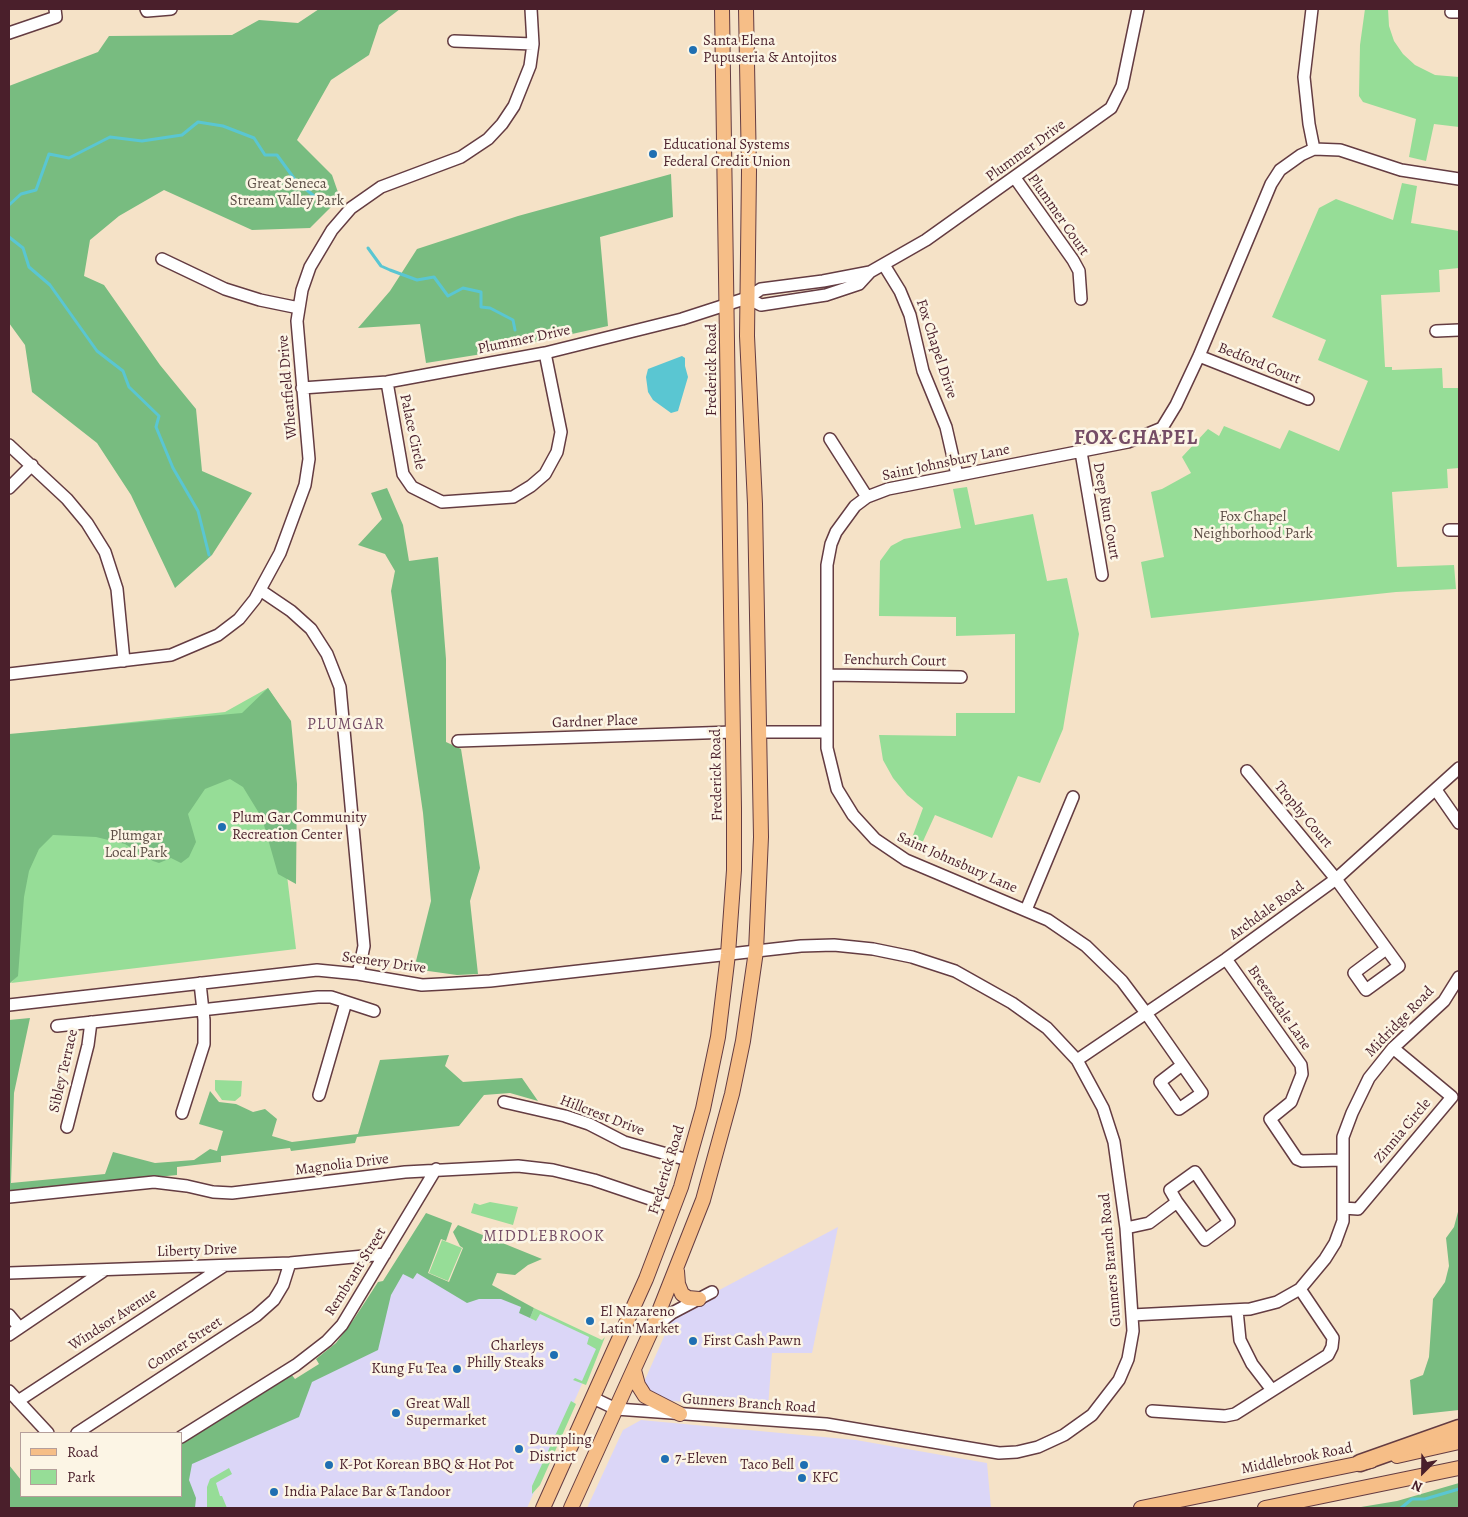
<!DOCTYPE html>
<style>
body{margin:0}
#map{position:relative;width:1468px;height:1517px;overflow:hidden;background:#f5e2c7;font-family:Alegreya,serif}
canvas{display:block}
.frame{position:absolute;inset:0;border:10px solid #4a1f2b;pointer-events:none}
.legend{position:absolute;left:20px;top:1432px;width:162px;height:65px;box-sizing:border-box;background:#fcf5e5;border:1px solid #b59f9b;margin:0;padding:6px 9px;list-style:none;font-size:15px;color:#4a1f2b}
.legend li{display:flex;align-items:center;gap:10px;height:25px}
.legend b{width:25px;border:1px solid #b59f9b}
.north{position:absolute;left:1398px;top:1447px;width:50px;height:50px;-webkit-text-stroke:4px #fcf5e5;paint-order:stroke;rotate:203deg;font-size:14px;font-weight:700;line-height:20px;text-align:center;color:#4a1f2b}
.north::after{content:'';display:block;margin:auto;width:18px;height:22px;background:#4a1f2b;clip-path:polygon(50% 0,100% 100%,50% 72%,0 100%)}
</style>
<div id="map">
<canvas width="1468" height="1517"></canvas>
<div class="frame"></div>
<ul class="legend">
<li><b style="height:6px;background:#f6be87"></b>Road</li>
<li><b style="height:14px;background:#96dd97"></b>Park</li>
</ul>
<div class="north">N</div>
</div>
<script>
const ctx = document.querySelector('canvas').getContext('2d');
ctx.lineJoin = 'round';
function fillPath(path, color) {
  ctx.fillStyle = color;
  ctx.fill(path, 'evenodd');
}
function poly(rows) {
  const path = new Path2D();
  for (const r of rows) {
    path.moveTo(r[0], r[1]);
    for (let i = 2; i < r.length; i += 2) path.lineTo(r[i], r[i + 1]);
  }
  return path;
}
function strokePath(path, color, width, dash) {
  ctx.strokeStyle = color;
  ctx.lineWidth = width;
  ctx.lineCap = dash ? 'butt' : 'round';
  ctx.setLineDash(dash || []);
  ctx.stroke(path);
}
function label(font, color, halo, rows, align = 'center') {
  ctx.font = font + ' Alegreya,serif';
  ctx.lineWidth = 5;
  ctx.setLineDash([]);
  ctx.textBaseline = 'middle';
  ctx.strokeStyle = halo;
  ctx.fillStyle = color;
  for (const [text, x, y, turn = 0] of rows) {
    ctx.save();
    ctx.translate(x, y);
    ctx.rotate((+turn || 0) * Math.PI / 180);
    ctx.textAlign = isNaN(turn) ? turn : align;
    if (halo) ctx.strokeText(text, 0, 0);
    ctx.fillText(text, 0, 0);
    ctx.restore();
  }
}
const built = poly([
 [838,1227,812,1353,772,1353,768,1408,659,1400,651,1396,644,1382,674,1314],
 [403,1264,464,1300,483,1289,601,1341,527,1508,184,1508,181,1496,181,1455,357,1348],
 [641,1420,856,1440,987,1463,991,1508,587,1508,623,1430]
]);
const green = poly([
 [1365,9,1388,9,1389,26,1394,41,1403,54,1415,65,1435,75,1459,77,1459,127,1434,124,1426,161,1409,157,1416,119,1363,102,1359,96,1360,45],
 [1402,183,1417,186,1411,223,1459,231,1459,268,1439,270,1440,292,1381,295,1385,367,1392,367,1392,370,1442,368,1443,388,1459,388,1459,468,1447,469,1448,488,1392,492,1397,567,1454,565,1456,589,1396,592,1151,618,1141,562,1164,557,1151,492,1162,489,1191,473,1182,457,1208,429,1219,436,1224,426,1280,449,1289,430,1339,451,1368,381,1318,360,1326,340,1272,317,1319,208,1336,199,1393,220],
 [967,487,975,525,1033,514,1047,581,1067,578,1079,634,1063,729,1040,783,1018,776,992,838,935,815,919,850,909,846,923,808,907,795,893,778,883,760,879,735,956,736,956,713,1015,713,1015,634,956,636,956,617,879,616,880,561,891,546,904,539,961,528,953,489],
 [268,688,291,723,276,786,296,949,11,983,16,977,9,880,9,735,225,712],
 [215,1080,242,1081,241,1096,235,1101,222,1100,215,1090],
 [490,1202,518,1207,513,1225,471,1213,474,1203,480,1205],
 [442,1240,462,1248,448,1281,429,1273],
 [534,1308,602,1340,605,1337,586,1385,573,1380,575,1378,582,1381,596,1349,587,1344,589,1337,540,1314,536,1321,530,1318],
 [571,1401,576,1404,540,1485,532,1494,532,1486],
 [229,1468,232,1474,216,1483,220,1496,222,1496,227,1508,207,1508,207,1487,210,1479]
]);
const forest = poly([
 [319,9,400,9,379,25,369,55,331,80,297,140,332,175,340,198,310,228,252,230,164,190,119,216,90,240,84,276,104,285,160,365,196,409,202,471,252,493,212,555,175,588,131,495,97,443,32,392,25,345,9,323,9,86,98,52,109,36,232,35,259,20,298,23],
 [671,174,673,217,600,237,608,326,482,354,426,363,420,324,358,328,390,291,417,249,518,216],
 [387,488,403,525,409,561,438,557,446,659,446,742,461,749,480,868,470,901,478,974,457,975,414,969,431,901,423,813,391,591,395,571,385,554,358,545,382,519,371,493],
 [268,688,291,721,297,784,296,884,278,874,262,818,243,787,230,779,205,789,188,814,196,842,189,857,181,863,171,858,159,863,153,861,125,844,96,837,53,835,39,849,29,871,24,897,18,976,9,984,9,734,242,713],
 [30,1018,14,1093,11,1183,105,1174,113,1152,155,1163,194,1160,210,1149,217,1151,223,1131,199,1124,210,1091,219,1102,236,1104,253,1112,265,1109,277,1119,272,1136,292,1142,358,1134,380,1060,449,1055,445,1066,463,1082,522,1078,538,1101,510,1093,484,1095,459,1126,357,1137,355,1143,291,1151,290,1148,221,1156,221,1162,177,1167,177,1175,9,1192,9,1020],
 [1459,1208,1459,1410,1413,1415,1410,1380,1423,1375,1429,1357,1433,1299,1445,1282,1449,1266,1446,1238,1454,1227],
 [426,1213,452,1223,446,1241,441,1239,428,1273,449,1282,463,1248,460,1246,453,1232,458,1225,542,1259,528,1265,515,1275,497,1273,492,1285,534,1308,530,1318,519,1313,521,1307,501,1299,479,1299,467,1303,417,1273,413,1279,403,1274,391,1295,378,1350,312,1382,299,1417,192,1464,189,1480,196,1498,195,1508,9,1508,9,1465,21,1480,21,1496,181,1496,181,1443,291,1374,295,1379,319,1364,316,1359,336,1343,354,1319,378,1282,383,1281],
 [1459,1483,1459,1508,1355,1508,1397,1501]
]);
const water = poly([
 [682,356,685,358,685,366,688,377,678,411,671,413,653,400,648,392,646,377,648,369]
]);
const stream = poly([
 [9,205,21,194,36,190,49,154,69,158,110,137,142,141,182,135,198,122,223,126,254,138,265,155,277,155,296,181,314,196],
 [9,237,23,248,29,267,50,285,97,351,123,371,129,387,159,416,156,427,173,468,198,511,209,555],
 [368,248,381,266,390,270,417,280,434,277,448,296,463,288,481,292,481,307,490,308,513,320,515,330],
 [1401,1508,1412,1499,1425,1499,1459,1489]
]);
const minor = poly([
 [146,9,147,11,171,9],
 [1312,9,1304,77,1309,124,1314,149],
 [1451,12,1459,12],
 [9,33,56,17,55,9],
 [454,41,533,44],
 [1015,178,1073,260,1079,271,1081,299],
 [162,259,225,289,260,300,299,308],
 [884,265,900,291,910,315,923,371,946,427,957,475],
 [747,298,761,305,826,295,859,284,870,272],
 [1436,331,1459,330],
 [1199,356,1308,399],
 [387,382,403,474,412,487,442,502,513,497,531,486,545,474,557,452,561,432,545,353],
 [302,388,387,382,545,353,682,319,747,298,761,289,823,281,870,272,926,240,1111,108,1122,86,1138,9],
 [830,439,867,497],
 [9,445,67,499,87,523,105,552,117,589,124,661],
 [1081,452,1102,575],
 [9,488,32,465],
 [1449,530,1459,530],
 [260,590,291,611,311,629,327,654,340,687,364,946,358,974],
 [9,674,171,655,218,635,239,619,255,599,280,553,305,485,309,459,297,321,302,290,310,267,332,230,351,208,381,187,461,157,488,139,502,124,514,106,530,66,533,44,531,9],
 [829,675,961,677],
 [759,732,827,732],
 [458,741,733,732],
 [1247,771,1336,879,1399,966,1366,990,1354,973,1386,949],
 [1436,790,1459,823],
 [1026,910,1073,797],
 [1226,959,1301,1065,1302,1074,1291,1102,1270,1119,1297,1159,1302,1161,1342,1160],
 [9,1005,317,970,358,974,422,985,441,984,490,981,801,946,834,945,873,949,912,957,955,971,1012,1003,1047,1028,1077,1060,1103,1108,1114,1142,1126,1228,1133,1331,1128,1359,1119,1380,1092,1415,1064,1435,1038,1447,1017,1452,999,1453,826,1424,616,1409,593,1398],
 [57,1026,318,997,331,997,374,1011],
 [1077,1060,1226,959,1336,879,1459,768],
 [1182,1065,1160,1082,1179,1109,1202,1093,1146,1013,1122,981,1086,946,1048,920,906,860,875,839,853,815,837,789,827,748,827,565,831,544,836,532,855,506,867,497,888,489,1128,442,1162,428,1176,405,1199,356,1271,184,1280,170,1301,155,1314,149,1340,150,1401,170,1459,179],
 [319,1095,346,1002],
 [504,1102,565,1116,589,1124,624,1142,688,1160],
 [182,1113,204,1044,204,1020,200,983],
 [67,1127,88,1045,91,1022],
 [9,1197,154,1182,187,1186,213,1192,232,1193,405,1172,518,1166,553,1170,594,1180,674,1207],
 [1343,1208,1358,1209,1452,1097,1393,1048],
 [1126,1228,1149,1223,1177,1202,1170,1190,1195,1172,1229,1222,1205,1240,1177,1202],
 [9,1273,290,1263,385,1254],
 [1237,1310,1240,1340,1252,1364,1272,1390],
 [9,1315,19,1327],
 [1132,1315,1250,1309,1277,1302,1300,1289,1325,1259,1335,1243,1343,1221,1343,1137,1352,1113,1369,1078,1393,1048,1444,1001,1459,977],
 [653,1328,672,1313,712,1292],
 [9,1335,105,1270],
 [9,1391,48,1433],
 [18,1401,224,1266],
 [1152,1411,1225,1416,1235,1414,1328,1355,1332,1347,1333,1338,1300,1289],
 [77,1433,256,1316,274,1300,283,1285,290,1263],
 [181,1437,296,1365,327,1341,342,1325,436,1169]
]);
const major = poly([
 [677,1271,678,1284,682,1294,688,1298,699,1299],
 [634,1370,638,1385,645,1396,680,1414],
 [1397,1456,1459,1442],
 [543,1508,646,1279,681,1187,703,1109,718,1037,728,954,734,870,734,808,722,9],
 [571,1508,652,1329,703,1200,732,1094,743,1041,756,951,761,837,755,504,747,336,749,171,746,9],
 [1141,1508,1371,1461],
 [1265,1508,1459,1468]
]);
const highway = poly([
 [1360,1463,1459,1428]
]);
const markers = [
 [693,50,5,"#1f6fb2"],
 [653,154,5,"#1f6fb2"],
 [222,827,5,"#1f6fb2"],
 [590,1321,5,"#1f6fb2"],
 [693,1341,5,"#1f6fb2"],
 [554,1355,5,"#1f6fb2"],
 [457,1369,5,"#1f6fb2"],
 [396,1413,5,"#1f6fb2"],
 [519,1449,5,"#1f6fb2"],
 [665,1459,5,"#1f6fb2"],
 [329,1465,5,"#1f6fb2"],
 [804,1465,5,"#1f6fb2"],
 [802,1478,5,"#1f6fb2"],
 [274,1492,5,"#1f6fb2"]
];
const poiNames = [
 ["Santa Elena",703,41],
 ["Pupuseria & Antojitos",703,58],
 ["Educational Systems",663,145],
 ["Federal Credit Union",663,162],
 ["Plum Gar Community",232,818],
 ["Recreation Center",232,835],
 ["El Nazareno",600,1312],
 ["Latin Market",600,1329],
 ["First Cash Pawn",703,1341],
 ["Charleys",544,1346,"right"],
 ["Philly Steaks",544,1363,"right"],
 ["Kung Fu Tea",447,1369,"right"],
 ["Great Wall",406,1404],
 ["Supermarket",406,1421],
 ["Dumpling",529,1440],
 ["District",529,1457],
 ["7-Eleven",675,1459],
 ["K-Pot Korean BBQ & Hot Pot",339,1465],
 ["Taco Bell",794,1465,"right"],
 ["KFC",812,1478],
 ["India Palace Bar & Tandoor",284,1492]
];
const streetNames = [
 ["Plummer Drive",1026,151,-36],
 ["Plummer Court",1058,215,55],
 ["Plummer Drive",524,340,-12],
 ["Fox Chapel Drive",936,349,72],
 ["Bedford Court",1259,364,22],
 ["Frederick Road",712,370,-90],
 ["Wheatfield Drive",288,387,-95],
 ["Palace Circle",412,432,78],
 ["Saint Johnsbury Lane",946,463,-12],
 ["Deep Run Court",1106,511,80],
 ["Fenchurch Court",895,661,1],
 ["Gardner Place",595,722,-2],
 ["Frederick Road",717,775,-91],
 ["Trophy Court",1303,815,50],
 ["Saint Johnsbury Lane",957,863,24],
 ["Archdale Road",1267,911,-36],
 ["Scenery Drive",384,963,8],
 ["Breezedale Lane",1279,1008,55],
 ["Midridge Road",1400,1022,-46],
 ["Sibley Terrace",64,1071,-77],
 ["Hillcrest Drive",602,1116,21],
 ["Zinnia Circle",1403,1131,-50],
 ["Magnolia Drive",342,1165,-7],
 ["Frederick Road",667,1170,-73],
 ["Liberty Drive",197,1251,-2],
 ["Gunners Branch Road",1111,1260,-95],
 ["Rembrant Street",356,1272,-58],
 ["Windsor Avenue",113,1320,-33],
 ["Conner Street",185,1344,-33],
 ["Gunners Branch Road",749,1404,4],
 ["Middlebrook Road",1297,1459,-11]
];
const parkNames = [
 ["Great Seneca",287,184],
 ["Stream Valley Park",287,201],
 ["Fox Chapel",1253,517],
 ["Neighborhood Park",1253,534],
 ["Plumgar",136,836],
 ["Local Park",136,853]
];
const neighbourhoodNames = [
 ["PLUMGAR",346,725],
 ["MIDDLEBROOK",544,1237]
];
const districtNames = [
 ["FOX CHAPEL",1136,439]
];
fillPath(built, '#dbd6f7');
fillPath(green, '#96dd97');
fillPath(forest, '#78bc80');
fillPath(water, '#5ac6d2');
strokePath(stream, '#5ac6d2', 3);
strokePath(minor, '#643c42', 14);
strokePath(major, '#643c42', 16);
strokePath(highway, '#643c42', 19);
strokePath(minor, '#fff', 11);
strokePath(major, '#f6be87', 14);
strokePath(highway, '#f6be87', 16);
for (const [x, y, r, color] of markers) {
  const dot = new Path2D();
  dot.arc(x, y, r, 0, 2 * Math.PI);
  ctx.fillStyle = color;
  ctx.fill(dot);
  strokePath(dot, '#fcf5e5', 2);
}
label('15px', '#4a1f2b', '#fcf5e5', poiNames, 'left');
label('15px', '#4a1f2b', '#fcf5e5', streetNames);
label('15px', '#5d4e46', '#fcf5e5', parkNames);
ctx.letterSpacing = '1px';
label('16px', '#754d66', '#fcf5e5', neighbourhoodNames);
ctx.letterSpacing = '0px';
ctx.letterSpacing = '1px';
label('bold 20px', '#754d66', '#fcf5e5', districtNames);
ctx.letterSpacing = '0px';
</script>
